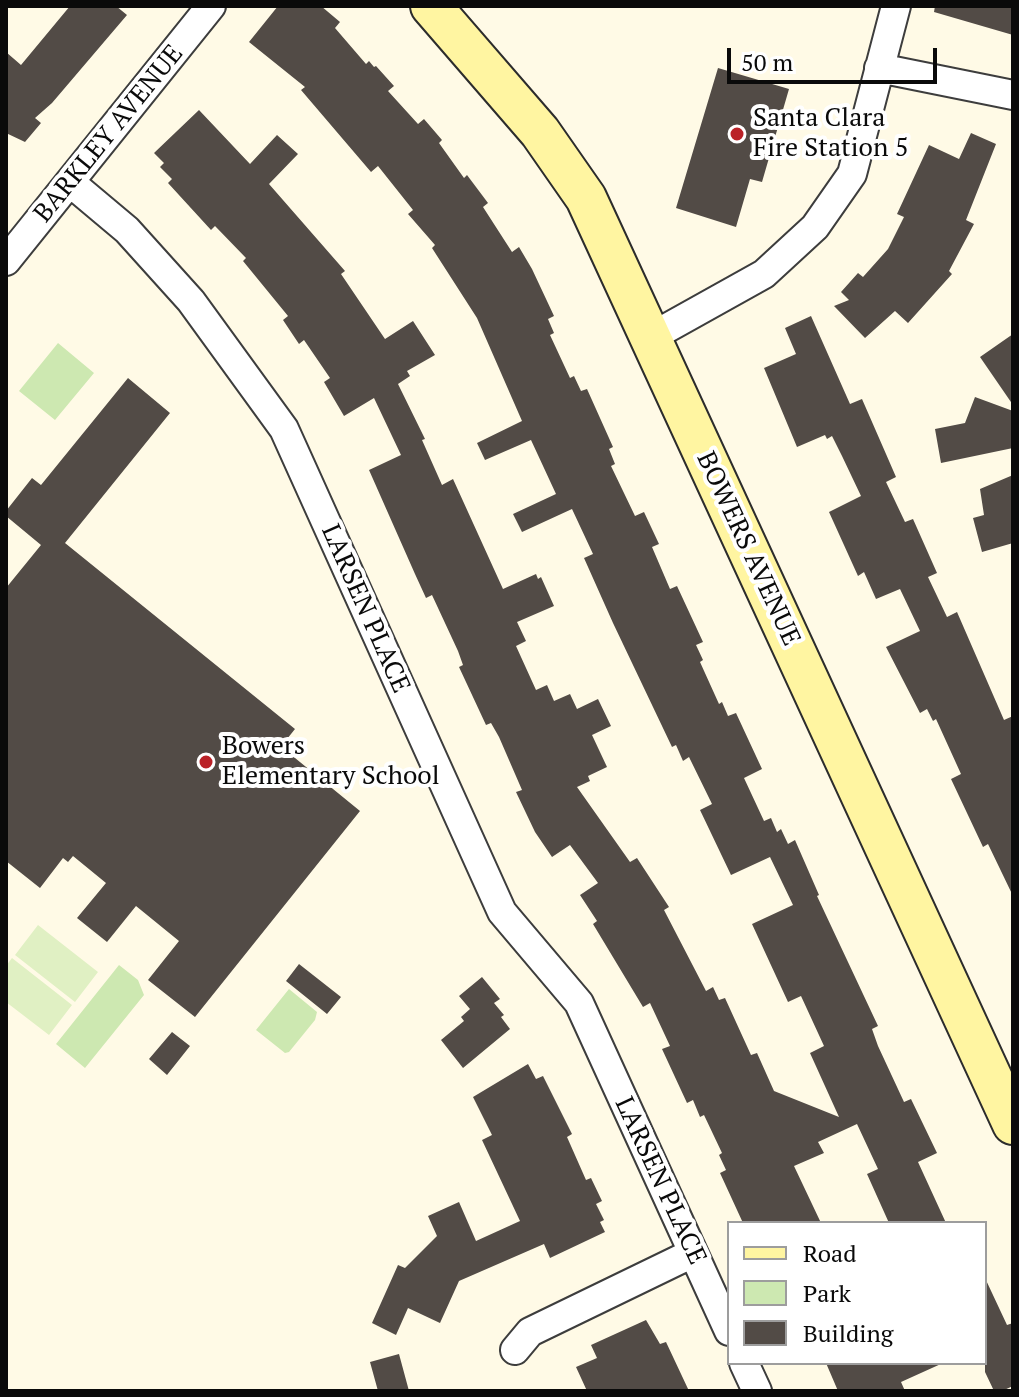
<!DOCTYPE html>
<style>
body{margin:0}
#map{position:relative;width:1019px;height:1397px;overflow:hidden;background:#fffae6;font-family:"PT Serif",serif}
canvas{display:block}
.frame{position:absolute;inset:0;border:8px solid #0a0a0a;pointer-events:none}
.legend{position:absolute;left:727px;top:1221px;width:260px;height:144px;box-sizing:border-box;background:#fff;border:2px solid #9d9d9d;margin:0;padding:10px 14px;list-style:none;font-size:24px;color:#0a0a0a}
.legend li{display:flex;align-items:center;gap:16px;height:40px}
.legend b{width:40px;border:2px solid #9d9d9d}
.scale{position:absolute;left:727px;top:48px;width:210px;height:36px;box-sizing:border-box;border:4px solid #0a0a0a;border-top:0;padding-left:10px;font-size:24px;line-height:28px;white-space:nowrap;color:#0a0a0a;-webkit-text-stroke:6px #fff;paint-order:stroke}
</style>
<div id="map">
<canvas width="1019" height="1397"></canvas>
<div class="frame"></div>
<ul class="legend">
<li><b style="height:10px;background:#fff5a1"></b>Road</li>
<li><b style="height:22px;background:#cde8b1"></b>Park</li>
<li><b style="height:22px;background:#524b46"></b>Building</li>
</ul>
<div class="scale">50 m</div>
</div>
<script>
const ctx = document.querySelector('canvas').getContext('2d');
ctx.lineJoin = 'round';
function fillPath(path, color) {
  ctx.fillStyle = color;
  ctx.fill(path, 'evenodd');
}
function poly(rows) {
  const path = new Path2D();
  for (const r of rows) {
    path.moveTo(r[0], r[1]);
    for (let i = 2; i < r.length; i += 2) path.lineTo(r[i], r[i + 1]);
  }
  return path;
}
function strokePath(path, color, width, dash) {
  ctx.strokeStyle = color;
  ctx.lineWidth = width;
  ctx.lineCap = dash ? 'butt' : 'round';
  ctx.setLineDash(dash || []);
  ctx.stroke(path);
}
function label(font, color, halo, rows, align = 'center') {
  ctx.font = font + ' "PT Serif",serif';
  ctx.lineWidth = 8;
  ctx.setLineDash([]);
  ctx.textBaseline = 'middle';
  ctx.strokeStyle = halo;
  ctx.fillStyle = color;
  for (const [text, x, y, turn = 0] of rows) {
    ctx.save();
    ctx.translate(x, y);
    ctx.rotate((+turn || 0) * Math.PI / 180);
    ctx.textAlign = isNaN(turn) ? turn : align;
    if (halo) ctx.strokeText(text, 0, 0);
    ctx.fillText(text, 0, 0);
    ctx.restore();
  }
}
const green = poly([
 [58,343,94,373,55,420,19,391],
 [119,965,138,980,144,995,85,1068,56,1044],
 [289,989,317,1012,315,1020,289,1052,285,1053,256,1030]
]);
const pitch = poly([
 [38,925,98,972,75,1002,15,955],
 [12,958,72,1005,49,1035,6,1002,6,966]
]);
const building = poly([
 [70,6,116,6,127,15,52,103,35,118,41,123,25,142,6,133,6,52,21,65],
 [278,6,321,6,340,22,335,28,366,64,369,61,374,67,376,66,394,86,388,91,418,124,424,119,442,140,439,143,464,178,467,175,488,203,483,207,512,252,519,247,532,269,554,316,548,319,554,333,550,335,570,378,574,376,581,391,587,389,613,447,609,449,615,464,611,466,635,516,644,512,659,544,652,547,670,589,677,586,703,642,696,645,703,660,700,662,719,704,722,702,728,716,736,713,762,769,744,778,764,821,771,818,777,832,781,829,788,844,795,840,819,895,817,896,878,1026,872,1029,878,1046,904,1102,911,1099,937,1153,918,1162,946,1223,889,1223,867,1174,878,1169,857,1124,818,1142,824,1153,794,1166,821,1223,743,1223,720,1173,726,1170,719,1155,722,1153,704,1115,700,1117,693,1100,687,1103,662,1049,670,1046,650,1003,643,1007,593,924,597,921,580,895,598,883,570,845,552,857,535,832,516,792,522,790,499,737,491,723,486,725,459,667,463,665,458,651,432,595,426,598,415,574,369,470,401,455,374,398,344,416,324,382,330,378,304,340,299,344,283,320,288,316,243,261,246,258,215,226,211,230,168,183,172,179,160,167,164,163,154,153,199,110,250,164,277,135,298,154,269,184,345,271,341,274,385,339,413,321,435,355,407,371,410,376,398,384,425,439,422,440,442,485,453,479,503,589,536,574,538,579,541,577,554,606,517,622,526,641,516,646,536,690,547,685,554,701,570,694,577,709,598,699,611,726,592,735,607,767,588,776,590,781,577,787,630,862,637,858,669,907,664,910,706,991,713,987,719,1000,725,998,751,1055,757,1053,774,1091,839,1117,810,1053,824,1046,801,996,788,1002,752,924,793,905,770,857,731,875,700,810,712,804,689,757,683,761,676,745,672,747,613,623,584,558,593,554,572,509,522,532,513,514,556,494,531,440,485,460,477,443,522,421,477,318,432,248,435,245,408,214,413,210,378,166,371,172,301,90,305,87,249,42],
 [935,6,1013,6,1013,35,934,12],
 [718,68,789,89,762,182,750,179,736,227,676,208],
 [971,133,996,144,966,220,974,224,949,271,952,274,908,323,895,311,865,338,834,306,849,300,841,292,858,273,863,277,888,249,904,217,897,214,929,145,959,159],
 [811,316,850,404,862,399,886,454,896,477,886,482,905,522,913,519,937,573,928,577,947,617,957,612,1004,720,1013,716,1013,896,988,844,983,847,951,779,961,774,936,719,933,721,927,709,920,713,886,647,920,631,900,589,876,599,864,572,858,576,829,512,861,496,842,456,832,436,827,439,825,435,797,447,764,368,796,354,785,328],
 [1013,334,1013,405,980,357],
 [128,378,170,413,65,543,295,729,287,739,289,742,284,749,360,811,195,1017,148,980,179,941,136,906,107,942,77,918,106,883,73,856,68,862,63,858,40,888,6,861,6,588,41,545,6,516,6,511,32,478,41,485],
 [975,397,1013,411,1013,448,941,463,935,429,965,423],
 [1013,475,1013,543,982,552,973,518,984,515,980,489],
 [299,964,341,997,327,1014,286,981],
 [482,977,500,999,494,1003,504,1015,501,1017,510,1029,463,1068,441,1040,464,1021,461,1017,470,1009,459,996],
 [172,1032,190,1046,167,1075,149,1059],
 [528,1064,536,1079,543,1076,572,1134,567,1137,586,1180,591,1178,602,1201,596,1204,604,1220,600,1222,605,1232,550,1258,544,1244,459,1281,440,1323,408,1308,396,1335,372,1323,398,1265,405,1268,437,1236,428,1216,459,1202,476,1241,520,1221,482,1140,492,1135,473,1097],
 [985,1278,1007,1325,1013,1323,1013,1386,1002,1391,994,1391,985,1372],
 [646,1320,660,1344,666,1342,689,1391,587,1391,576,1367,597,1358,591,1345],
 [399,1354,409,1391,378,1391,370,1362],
 [826,1363,943,1363,901,1382,905,1391,838,1391]
]);
const minor = poly([
 [879,68,1013,95],
 [71,183,127,230,191,301,284,429,502,912,579,1003,729,1331],
 [6,261,211,6],
 [651,337,764,274,815,227,852,174,896,6],
 [515,1350,530,1332,693,1253],
 [744,1363,757,1391]
]);
const secondary = poly([
 [431,6,540,132,586,198,1013,1124]
]);
const markers = [
 [737,134,8,"#ba2127"],
 [206,762,8,"#ba2127"]
];
const poiNames = [
 ["Santa Clara",753,119],
 ["Fire Station 5",753,149],
 ["Bowers",222,747],
 ["Elementary School",222,777]
];
const streetNames = [
 ["BARKLEY AVENUE",109,134,-51],
 ["BOWERS AVENUE",748,549,65],
 ["LARSEN PLACE",365,609,66],
 ["LARSEN PLACE",660,1181,65]
];
fillPath(green, '#cde8b1');
fillPath(pitch, '#e0f0c3');
fillPath(building, '#524b46');
strokePath(minor, '#3d3d3d', 32);
strokePath(secondary, '#2c2c2c', 44);
strokePath(minor, '#fff', 28);
strokePath(secondary, '#fff5a1', 40);
for (const [x, y, r, color] of markers) {
  const dot = new Path2D();
  dot.arc(x, y, r, 0, 2 * Math.PI);
  ctx.fillStyle = color;
  ctx.fill(dot);
  strokePath(dot, '#fff', 3);
}
label('26px', '#0a0a0a', '#fff', poiNames, 'left');
label('26px', '#0a0a0a', '#fff', streetNames);
</script>
